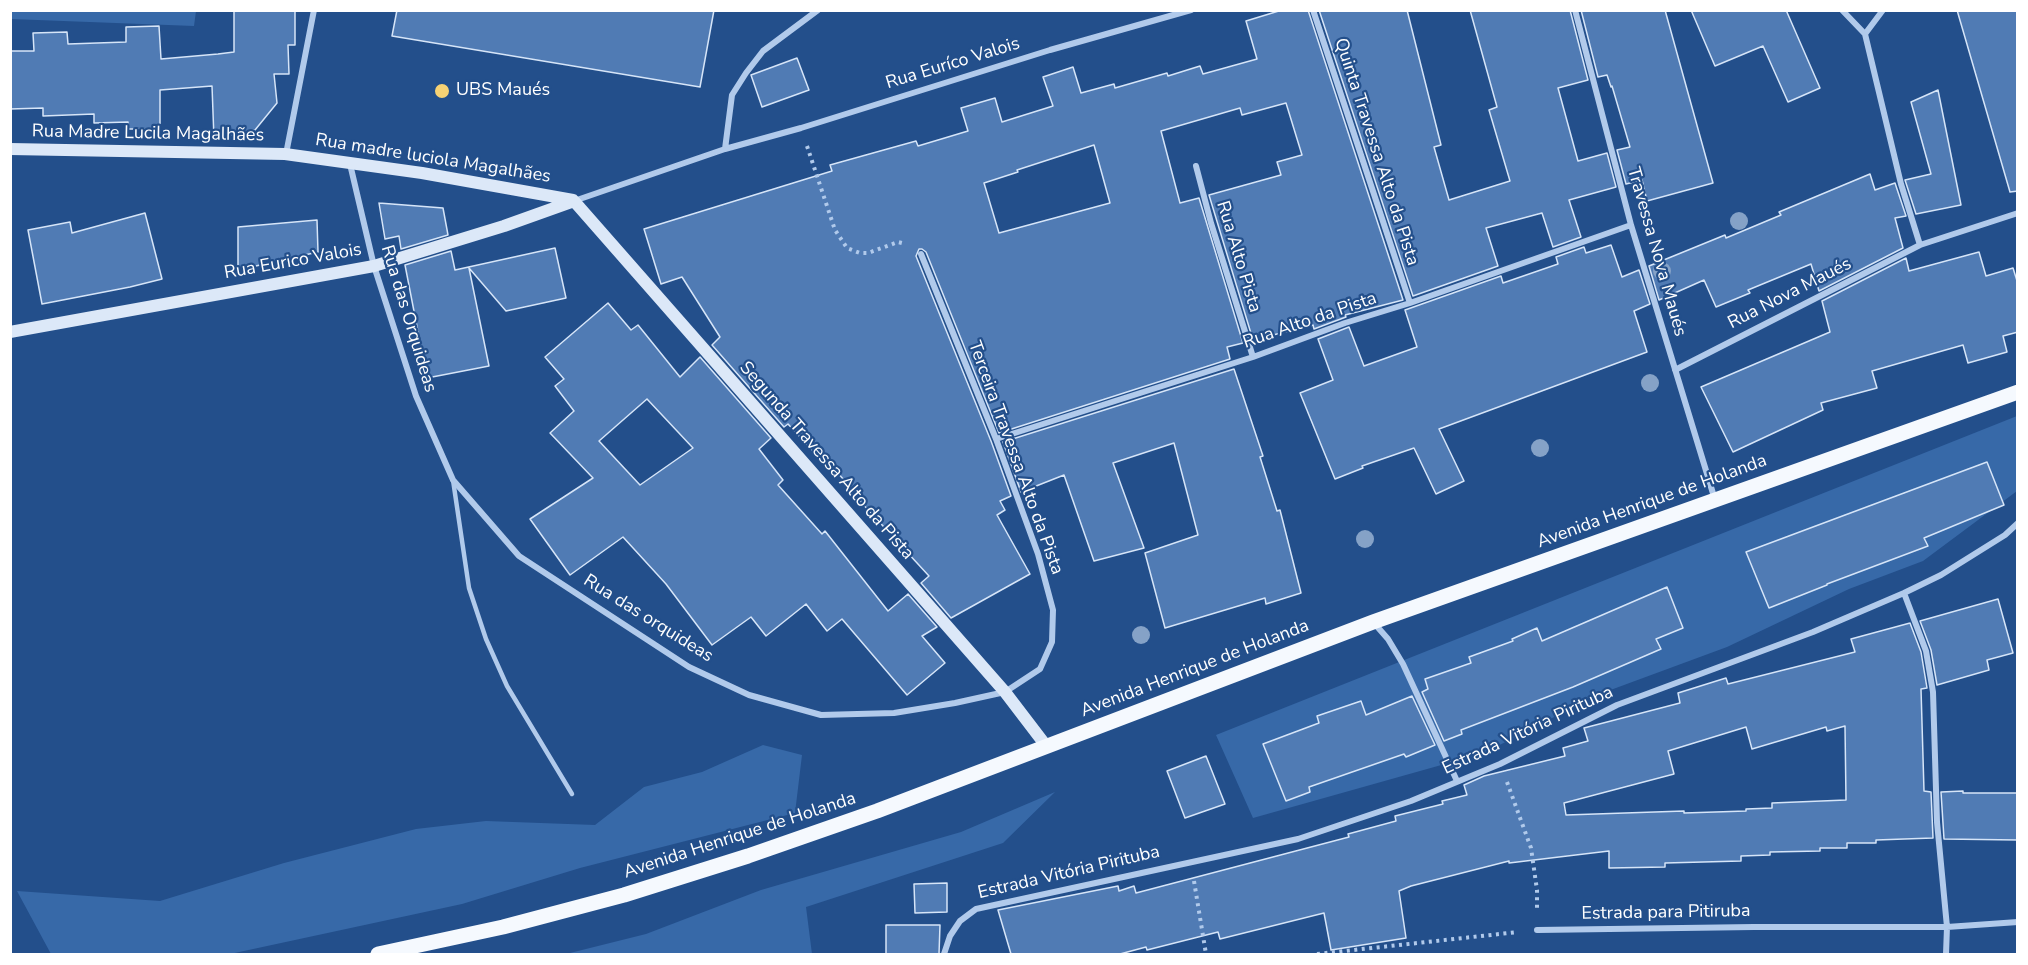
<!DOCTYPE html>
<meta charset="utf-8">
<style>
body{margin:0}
#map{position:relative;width:2028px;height:965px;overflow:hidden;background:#234f8b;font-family:"Nunito Sans",sans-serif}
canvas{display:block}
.frame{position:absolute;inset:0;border:12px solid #fff;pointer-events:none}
</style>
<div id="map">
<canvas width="2028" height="965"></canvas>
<div class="frame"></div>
</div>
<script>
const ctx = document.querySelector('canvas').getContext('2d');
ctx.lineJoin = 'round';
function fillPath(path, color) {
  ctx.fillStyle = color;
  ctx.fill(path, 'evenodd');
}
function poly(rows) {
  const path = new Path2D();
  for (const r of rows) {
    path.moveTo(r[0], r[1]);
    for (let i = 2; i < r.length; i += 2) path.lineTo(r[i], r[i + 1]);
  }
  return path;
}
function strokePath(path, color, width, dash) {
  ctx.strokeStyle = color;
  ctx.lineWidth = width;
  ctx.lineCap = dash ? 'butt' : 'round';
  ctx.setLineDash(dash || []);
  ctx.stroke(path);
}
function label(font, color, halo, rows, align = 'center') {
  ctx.font = font + ' "Nunito Sans",sans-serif';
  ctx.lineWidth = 4.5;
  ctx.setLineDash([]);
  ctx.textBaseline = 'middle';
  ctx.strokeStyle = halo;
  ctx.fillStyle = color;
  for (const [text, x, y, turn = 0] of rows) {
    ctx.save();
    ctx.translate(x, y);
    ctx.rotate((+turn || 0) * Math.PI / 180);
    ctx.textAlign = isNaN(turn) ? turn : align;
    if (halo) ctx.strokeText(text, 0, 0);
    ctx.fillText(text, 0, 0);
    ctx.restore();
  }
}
const green = poly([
 [11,10,196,10,196,11,194,26,11,19],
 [2017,416,2017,491,1923,561,1849,589,1727,647,1597,695,1484,753,1253,818,1216,735],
 [763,745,802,755,795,813,580,868,462,904,230,954,51,954,17,891,160,901,284,863,416,829,486,821,595,825,644,787,702,772],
 [1055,792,1003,843,806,907,812,954,566,954,646,934,761,890,961,832]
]);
const building = poly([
 [234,10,295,10,295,45,288,45,289,74,274,74,277,103,255,130,214,139,212,86,160,90,160,129,128,129,128,122,94,123,94,114,43,116,43,108,10,109,10,51,34,51,33,33,67,32,68,44,126,42,126,27,159,26,161,59,218,54,234,52,234,10],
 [397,10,714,10,700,87,392,36,397,10],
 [1282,10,1308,10,1403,300,1345,315,1346,317,1314,329,1313,325,1253,340,1209,195,1281,175,1277,162,1302,155,1286,103,1242,115,1240,108,1161,131,1180,203,1199,198,1243,343,1227,347,1230,359,999,433,926,252,922,249,919,249,916,256,991,441,1011,496,1000,501,1005,510,997,515,1030,574,951,618,921,583,929,576,860,501,862,499,816,450,814,452,788,424,784,427,712,345,720,337,682,277,661,284,644,229,832,171,830,165,916,141,918,146,968,131,961,108,995,98,1002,122,1053,106,1043,77,1073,67,1081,93,1114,84,1115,88,1167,73,1168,76,1200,66,1203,74,1257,59,1246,21,1282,10],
 [1094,145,1110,203,999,233,984,183,1018,172,1017,170,1094,145],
 [1319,10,1407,10,1441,145,1434,147,1449,200,1510,181,1489,110,1497,107,1470,10,1570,10,1588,80,1558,88,1578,161,1607,153,1616,187,1569,200,1581,237,1553,247,1542,213,1486,228,1498,266,1413,296,1319,10],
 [1581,10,1665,10,1713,183,1647,201,1642,180,1626,184,1617,150,1630,147,1612,86,1611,87,1607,75,1598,77,1581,10],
 [1691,10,1786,10,1820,88,1788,102,1763,46,1715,66,1691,10],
 [1957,10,2018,10,2018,191,2010,192,1957,10],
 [797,58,809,90,762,107,751,75,797,58],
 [1938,90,1961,205,1916,214,1905,180,1931,174,1911,102,1938,90],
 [1870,174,1875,190,1895,183,1906,216,1895,218,1903,248,1819,291,1811,264,1748,290,1750,293,1716,307,1704,280,1659,300,1649,266,1725,235,1726,238,1781,215,1779,212,1870,174],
 [379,203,443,208,448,235,401,249,399,236,385,239,379,203],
 [145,213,162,279,130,287,42,304,28,230,70,222,72,233,145,213],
 [317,220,318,252,238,270,238,227,317,220],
 [1611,245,1622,277,1639,270,1650,304,1634,311,1647,352,1439,429,1464,481,1436,494,1414,448,1362,466,1363,468,1335,479,1300,393,1333,380,1318,339,1349,327,1364,366,1417,347,1405,310,1501,276,1503,283,1558,264,1556,257,1584,247,1586,253,1611,245],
 [555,248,566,298,506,311,469,268,489,366,427,378,405,265,451,251,455,270,555,248],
 [1979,252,1986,276,2013,268,2018,284,2018,332,2003,336,2007,352,1968,363,1963,345,1872,371,1877,388,1821,403,1823,410,1733,452,1701,387,1830,332,1822,301,1906,258,1909,271,1979,252],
 [608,303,631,330,638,325,680,377,700,357,771,438,759,449,783,480,778,485,822,534,825,531,888,611,908,594,937,627,922,636,945,663,907,695,842,619,827,631,806,604,766,636,751,617,712,645,666,584,623,537,570,575,530,519,593,478,550,433,574,411,555,386,564,379,545,357,608,303],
 [647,399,693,448,640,485,599,441,647,399],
 [1234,369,1263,456,1260,457,1277,511,1280,510,1301,593,1266,604,1265,598,1165,628,1145,553,1198,535,1174,443,1113,463,1144,548,1094,561,1064,475,1021,492,1003,442,1234,369],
 [1987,462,2004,505,1924,538,1928,546,1827,584,1827,585,1769,608,1746,552,1987,462],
 [1667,587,1683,628,1656,639,1661,649,1573,687,1461,730,1462,734,1444,741,1422,692,1428,689,1425,679,1471,663,1469,657,1513,641,1512,639,1537,628,1542,641,1667,587],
 [1998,599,2013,653,1987,660,1989,670,1937,685,1931,650,1920,621,1998,599],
 [1910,623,1921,652,1927,688,1921,689,1924,791,1931,792,1933,838,1876,840,1876,843,1847,843,1847,848,1820,848,1820,851,1770,852,1770,855,1741,856,1741,861,1665,863,1665,867,1609,868,1609,851,1509,863,1509,861,1411,886,1399,891,1406,938,1331,950,1324,913,1220,939,1218,932,1147,950,1146,947,1120,954,1011,954,998,910,1118,886,1119,891,1134,886,1136,893,1349,837,1348,834,1396,821,1395,816,1443,804,1442,801,1467,795,1464,785,1484,776,1565,756,1563,748,1588,741,1584,728,1680,703,1678,693,1726,678,1728,684,1855,652,1851,639,1910,623],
 [1845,726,1846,800,1772,803,1772,808,1746,809,1746,811,1684,813,1684,811,1566,815,1564,803,1674,774,1668,751,1746,727,1752,749,1826,727,1827,731,1845,726],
 [1412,696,1435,745,1406,757,1404,754,1309,787,1310,792,1286,801,1263,744,1319,723,1317,716,1361,701,1366,715,1412,696],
 [1206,756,1225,804,1185,818,1167,771,1206,756],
 [1963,791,1963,793,2018,793,2018,840,1944,839,1941,792,1963,791],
 [947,883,947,912,915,913,914,884,947,883],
 [886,925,940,925,939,954,886,954,886,925]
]);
const path = poly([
 [807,146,835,230,847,248,860,253,868,253,898,242,906,244],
 [1507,782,1531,848,1537,890,1537,911],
 [1194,881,1206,954],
 [1317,954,1518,932]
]);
const lane = poly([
 [453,480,469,588,486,639,507,686,572,794]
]);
const street = poly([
 [1313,10,1410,303],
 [1575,10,1631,225,1715,500],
 [1842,10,1865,34,1901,184,1920,245,2018,213],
 [1865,34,1883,10],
 [725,149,732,95,746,73,763,51,818,10],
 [286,154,314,10],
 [350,164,374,266,416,396,453,480,519,556,689,667,749,695,821,715,894,713,955,703,1005,692,1040,669,1052,642,1053,610,1038,554,996,439,921,254],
 [1196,166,1211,223,1253,357],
 [574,201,725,149,801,128,1050,50,1191,10],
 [1675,370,1920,245],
 [996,439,1253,357,1345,323,1410,303,1631,225],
 [1904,593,1926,651,1933,692,1937,822,1947,927,1946,954],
 [1374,623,1388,639,1403,664,1457,781],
 [1537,930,1754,927,1947,927,2018,922],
 [944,954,950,936,960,921,976,909,1298,839,1411,801,1500,764,1617,705,1813,632,1904,593,1941,575,2005,535,2018,523]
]);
const secondary = poly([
 [10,149,285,154,422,173,573,200],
 [574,201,1005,692,1047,747],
 [10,332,374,266,504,226,574,201]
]);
const primary = poly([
 [378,954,503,927,624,895,748,856,877,811,1373,622,2018,392]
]);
const trees = [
 [1739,221],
 [1662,271],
 [1650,383],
 [1540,448],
 [1365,539],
 [1141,635]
];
const markers = [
 [442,91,8,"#f6d274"]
];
const streetNames = [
 ["Rua Euríco Valois",953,64,-17],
 ["Rua Madre Lucila Magalhães",148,134,1],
 ["Quinta Travessa Alto da Pista",1376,152,72],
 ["Rua madre luciola Magalhães",433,159,9],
 ["Travessa Nova Maués",1656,252,74],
 ["Rua Alto Pista",1238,257,73],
 ["Rua Eurico Valois",293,262,-10],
 ["Rua Nova Maués",1790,294,-27],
 ["Rua das Orquideas",408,319,73],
 ["Rua Alto da Pista",1310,321,-19],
 ["Terceira Travessa Alto da Pista",1015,458,70],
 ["Segunda Travessa Alto da Pista",826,461,49],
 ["Avenida Henrique de Holanda",1652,502,-20],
 ["Rua das orquideas",648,619,32],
 ["Avenida Henrique de Holanda",1195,669,-21],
 ["Estrada Vitória Pirituba",1528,731,-25],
 ["Avenida Henrique de Holanda",740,836,-18],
 ["Estrada Vitória Pirituba",1069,873,-13],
 ["Estrada para Pitiruba",1666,913,-1]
];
const poiNames = [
 ["UBS Maués",456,91]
];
fillPath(green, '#3769a8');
fillPath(building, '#507bb4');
strokePath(building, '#d6e5f8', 1.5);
strokePath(path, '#b1caeb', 4, [3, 4.5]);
strokePath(lane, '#b1caeb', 4.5);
strokePath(street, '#b1caeb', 6);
strokePath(secondary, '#dce8f8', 12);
strokePath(primary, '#f5f9fe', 15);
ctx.fillStyle = '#85a2c7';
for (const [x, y] of trees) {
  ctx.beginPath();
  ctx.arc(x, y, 9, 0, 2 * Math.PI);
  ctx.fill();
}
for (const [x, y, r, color] of markers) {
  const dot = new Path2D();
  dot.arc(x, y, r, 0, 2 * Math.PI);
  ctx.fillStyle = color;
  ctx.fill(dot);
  strokePath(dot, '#234f8b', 2);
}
label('18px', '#fff', '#234f8b', streetNames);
label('18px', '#fff', '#234f8b', poiNames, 'left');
</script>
